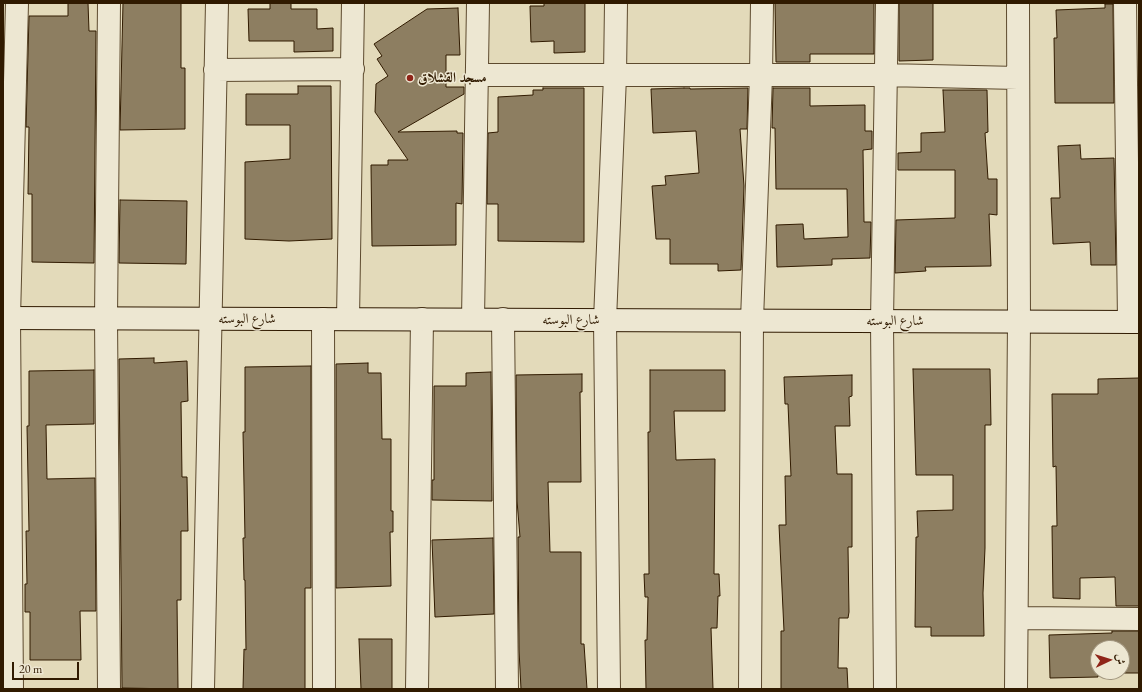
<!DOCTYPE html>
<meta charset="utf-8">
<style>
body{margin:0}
#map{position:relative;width:1142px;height:692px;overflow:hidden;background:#e3daba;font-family:"EB Garamond",Amiri,serif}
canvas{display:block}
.frame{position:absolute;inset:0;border:4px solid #301a00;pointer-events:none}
.north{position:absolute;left:1090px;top:640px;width:40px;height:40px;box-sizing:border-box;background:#ede7d2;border:1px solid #a1957e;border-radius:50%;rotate:86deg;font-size:11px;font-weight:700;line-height:16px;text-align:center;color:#301a00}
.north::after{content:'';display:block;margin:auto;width:14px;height:18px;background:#8f2418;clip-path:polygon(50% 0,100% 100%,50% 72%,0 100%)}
.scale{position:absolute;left:12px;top:662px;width:67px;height:18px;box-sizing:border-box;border:2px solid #301a00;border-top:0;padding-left:5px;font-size:12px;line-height:14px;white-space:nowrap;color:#301a00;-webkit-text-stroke:3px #ede7d2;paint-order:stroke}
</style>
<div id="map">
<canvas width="1142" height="692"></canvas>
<div class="frame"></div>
<div class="north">ش</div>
<div class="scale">20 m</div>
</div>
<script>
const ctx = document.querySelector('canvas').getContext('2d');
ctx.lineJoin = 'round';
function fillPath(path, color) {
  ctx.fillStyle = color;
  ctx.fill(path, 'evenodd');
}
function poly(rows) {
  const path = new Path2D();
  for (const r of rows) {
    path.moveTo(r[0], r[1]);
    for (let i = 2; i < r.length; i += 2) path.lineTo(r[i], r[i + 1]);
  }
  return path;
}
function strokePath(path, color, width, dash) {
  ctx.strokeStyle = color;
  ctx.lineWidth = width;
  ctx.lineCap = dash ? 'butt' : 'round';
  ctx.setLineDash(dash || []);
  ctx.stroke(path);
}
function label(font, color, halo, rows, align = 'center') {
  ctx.font = font + ' "EB Garamond",Amiri,serif';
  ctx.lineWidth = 3;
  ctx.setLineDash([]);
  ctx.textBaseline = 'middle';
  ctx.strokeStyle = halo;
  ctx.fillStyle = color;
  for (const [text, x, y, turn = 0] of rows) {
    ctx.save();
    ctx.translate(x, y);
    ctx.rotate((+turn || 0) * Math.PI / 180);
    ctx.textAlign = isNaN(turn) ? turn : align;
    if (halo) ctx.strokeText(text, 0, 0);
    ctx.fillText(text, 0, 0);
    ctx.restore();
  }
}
const building = poly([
 [68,3,88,3,89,31,96,31,94,263,32,262,32,194,28,194,29,127,26,127,29,16,68,16,68,3],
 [123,3,181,3,181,68,185,68,185,129,120,130,123,3],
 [270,3,291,3,291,9,317,9,317,29,333,28,333,51,294,52,294,41,249,41,248,9,270,9,270,3],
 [544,3,585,3,585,52,554,53,554,41,531,42,530,6,544,6,544,3],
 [775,3,874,3,874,54,810,54,810,62,776,62,775,3],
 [899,3,933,3,933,60,899,61,899,3],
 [1105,4,1113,4,1114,103,1055,103,1054,38,1057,38,1056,10,1105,8,1105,4],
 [458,8,460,55,446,55,446,87,464,87,464,94,398,132,457,131,457,133,463,133,462,204,456,203,456,245,372,246,371,165,388,165,388,160,408,160,375,112,376,84,388,76,377,59,382,56,374,44,427,9,458,8],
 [298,86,331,86,332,239,289,241,245,239,245,162,290,159,290,125,246,125,246,94,298,94,298,86],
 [543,88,584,88,584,242,498,241,498,204,487,204,488,133,498,132,498,97,533,95,533,90,543,90,543,88],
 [684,88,690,88,690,89,748,88,747,129,740,129,744,186,741,270,718,271,718,264,670,264,670,239,656,239,652,186,666,185,665,176,699,173,696,131,653,133,651,89,684,88],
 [773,88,810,88,810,106,865,105,865,131,872,131,872,149,863,150,864,222,871,222,870,258,832,259,832,265,777,267,776,225,803,224,804,239,848,237,847,189,776,189,775,128,772,128,773,88],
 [943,90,987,90,988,132,985,133,988,179,997,179,997,215,989,214,991,266,925,267,926,271,895,273,896,220,955,218,955,170,898,170,898,153,921,152,921,133,945,132,943,90],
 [1080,145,1081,159,1114,158,1116,265,1091,265,1090,242,1053,244,1051,198,1060,198,1058,146,1080,145],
 [120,200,187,201,186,264,119,263,120,200],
 [154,358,154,363,187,361,188,401,181,402,182,477,187,477,188,531,181,531,181,600,177,600,178,689,122,688,119,359,154,358],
 [368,363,368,373,381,373,382,439,391,439,391,511,393,511,393,532,390,532,391,586,336,588,336,364,368,363],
 [311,366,311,588,305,588,305,689,243,689,244,649,246,650,245,580,244,580,243,538,245,538,243,432,245,432,245,367,311,366],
 [913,369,990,369,991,425,985,425,985,548,983,593,984,636,931,636,931,627,915,627,916,537,918,537,917,511,953,510,953,475,916,475,913,369],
 [94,370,94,424,46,425,47,479,95,478,96,611,80,611,81,660,30,660,30,612,25,612,25,584,27,584,26,531,29,531,27,426,29,426,29,371,94,370],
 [650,370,725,370,725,411,674,411,676,460,715,459,714,574,719,574,720,596,718,596,717,628,711,628,713,689,646,689,645,640,647,640,648,597,645,597,644,574,649,574,648,432,650,432,650,370],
 [491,372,492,501,432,500,432,480,434,480,434,386,466,386,466,373,491,372],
 [582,374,582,392,580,392,581,482,548,482,550,552,581,552,581,644,584,644,587,689,521,689,519,650,518,537,520,537,517,501,516,375,582,374],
 [852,375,852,396,849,397,850,426,835,426,837,474,852,474,852,547,848,547,849,612,848,618,839,618,838,668,847,668,848,689,781,689,781,631,784,631,779,525,786,525,785,476,791,476,788,404,785,404,784,377,852,375],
 [1139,378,1139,606,1116,606,1115,577,1080,578,1080,599,1053,598,1052,526,1057,526,1056,466,1053,467,1052,394,1098,394,1098,379,1139,378],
 [493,538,494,614,435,617,432,540,493,538],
 [1112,631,1139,631,1139,673,1098,673,1098,677,1050,678,1049,635,1112,633,1112,631],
 [1098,648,1122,648,1122,672,1098,672,1098,648],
 [359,639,392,639,392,689,361,689,359,639]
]);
const street = poly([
 [1125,3,1129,322],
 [215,70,353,69],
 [477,75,885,75,1018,78],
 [323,319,324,689],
 [348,319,353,3],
 [473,319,478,3],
 [503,319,507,689],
 [1018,618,1139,619],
 [12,689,9,318,17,3],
 [109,689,106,318,109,3],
 [203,689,217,3],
 [417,689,422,319],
 [609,689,605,320,615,76,616,3],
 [750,689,752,320,761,76,762,3],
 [885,689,882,321,887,3],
 [1016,689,1019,321,1018,3]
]);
const secondary = poly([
 [3,318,1139,322]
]);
const markers = [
 [410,78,4,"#8f2418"]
];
const poiNames = [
 ["مسجد القشلاق",418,78]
];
const streetNames = [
 ["شارع البوسته",247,319],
 ["شارع البوسته",571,320],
 ["شارع البوسته",895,321]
];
fillPath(building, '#8d7e61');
strokePath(building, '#301a00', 1);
strokePath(street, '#5d4a2e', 24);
strokePath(secondary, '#301a00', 24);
strokePath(street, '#ede7d2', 22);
strokePath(secondary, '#ede7d2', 22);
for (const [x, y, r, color] of markers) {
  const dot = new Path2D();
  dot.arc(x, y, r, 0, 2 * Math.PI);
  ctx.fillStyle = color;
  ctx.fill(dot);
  strokePath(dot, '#ede7d2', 1.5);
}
label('bold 14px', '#301a00', '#ede7d2', poiNames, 'left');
label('14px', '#301a00', '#ede7d2', streetNames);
</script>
